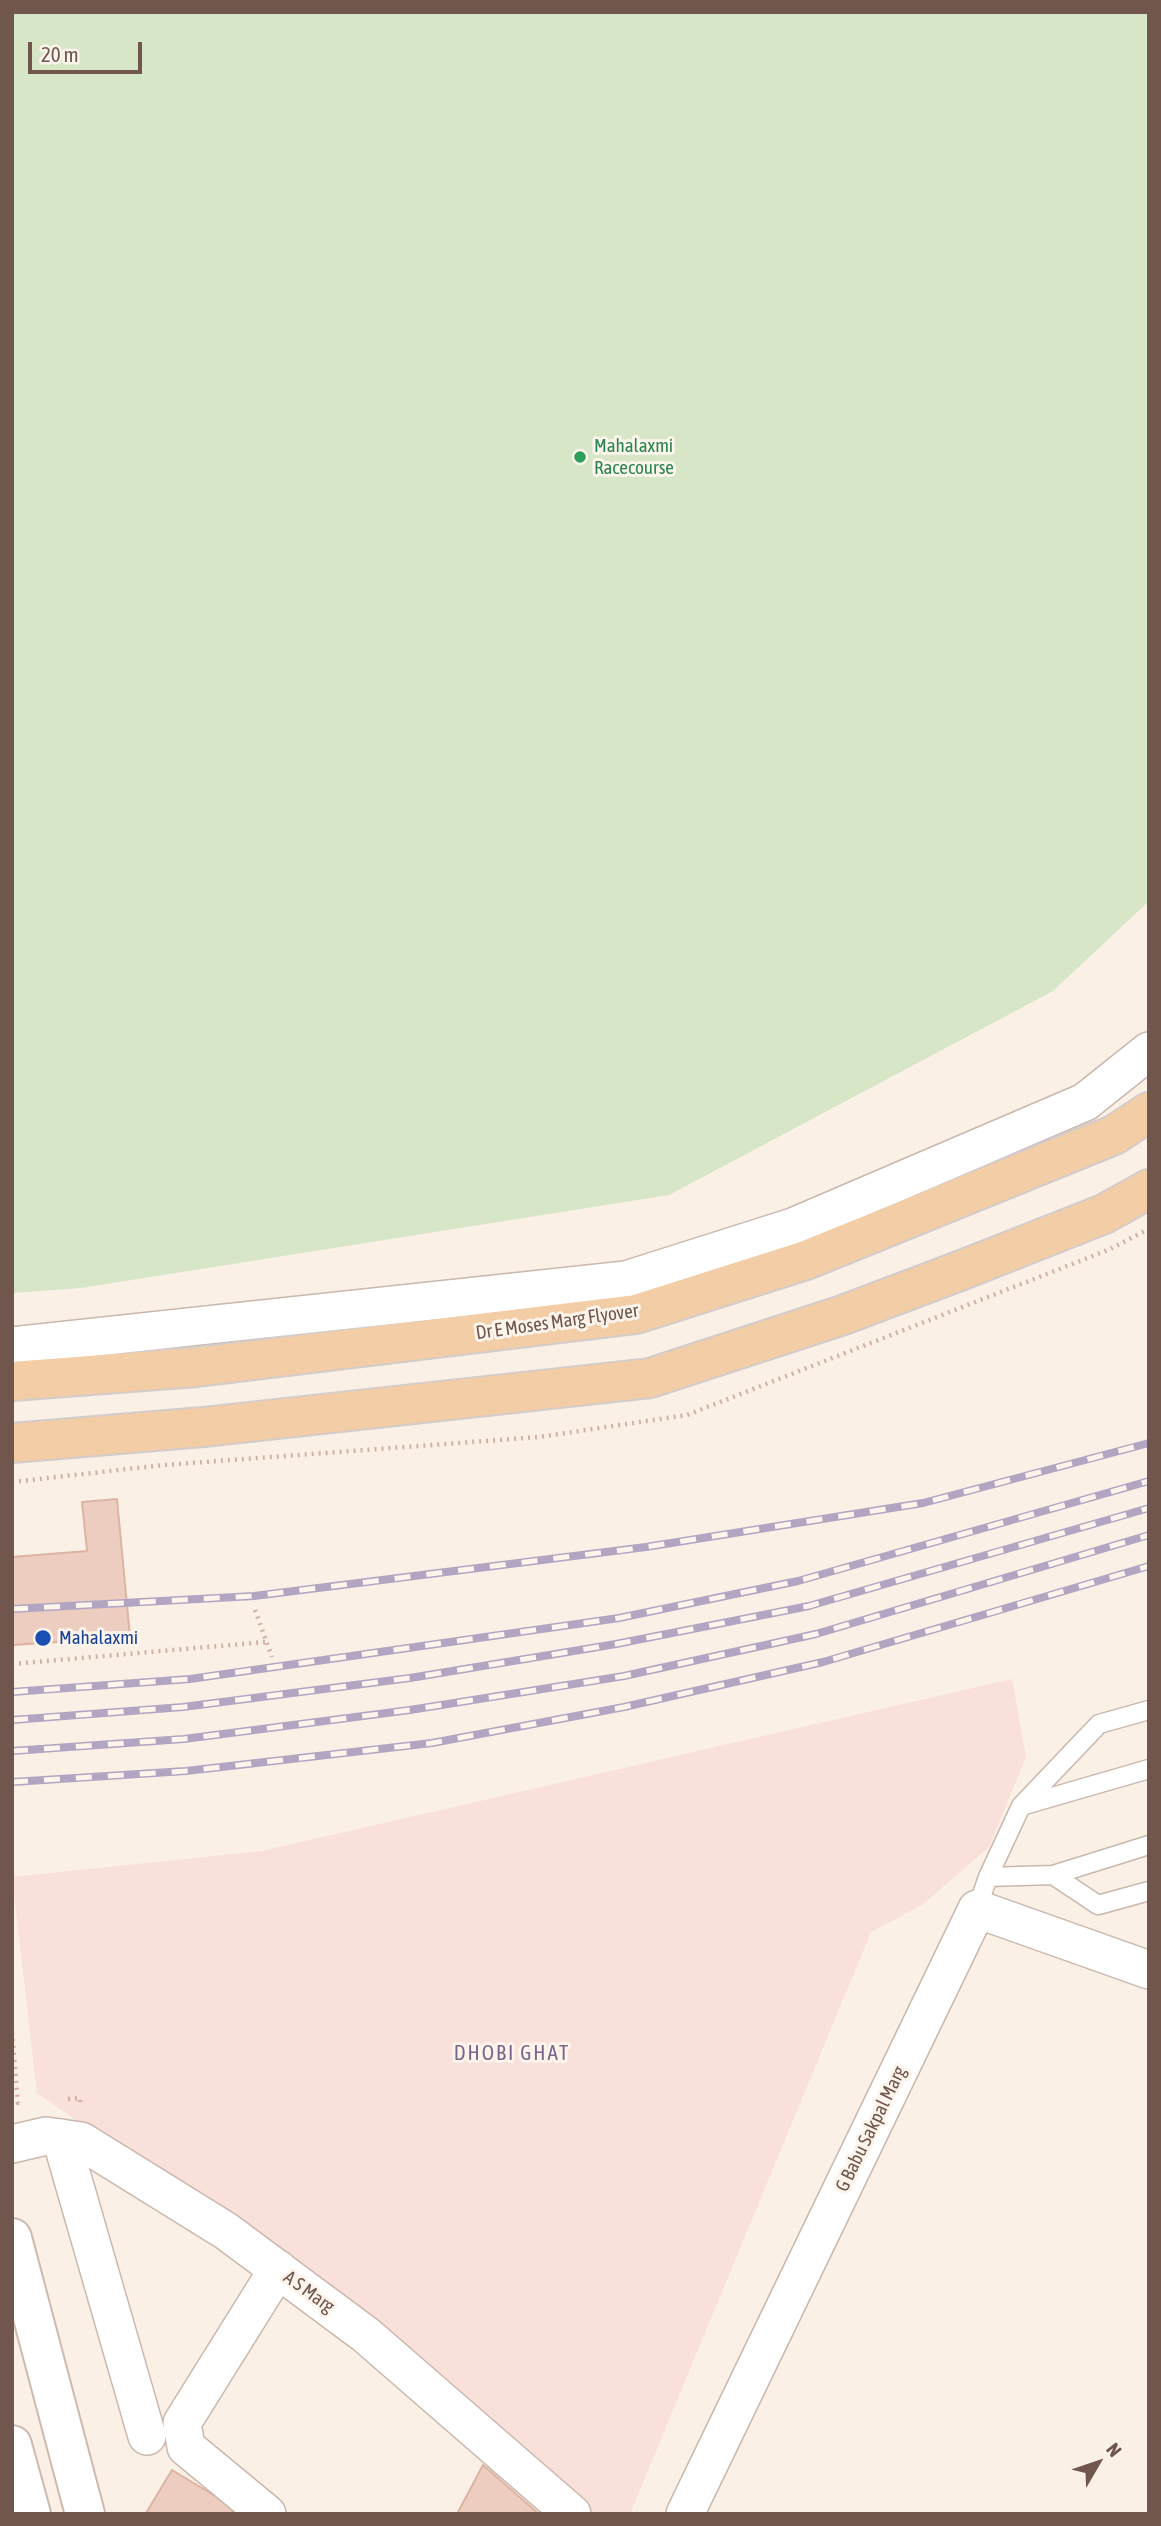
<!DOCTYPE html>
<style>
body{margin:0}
#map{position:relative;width:1161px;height:2526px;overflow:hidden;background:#faf0e6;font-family:"Asap Condensed",sans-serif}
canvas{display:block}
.frame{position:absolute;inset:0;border:14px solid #70564d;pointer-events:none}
.north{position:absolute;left:1063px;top:2428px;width:70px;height:70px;-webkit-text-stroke:5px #fdf4eb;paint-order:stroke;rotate:51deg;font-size:19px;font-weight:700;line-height:28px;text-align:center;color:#70564d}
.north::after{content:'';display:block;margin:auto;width:24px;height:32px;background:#70564d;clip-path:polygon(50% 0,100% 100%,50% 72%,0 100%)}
.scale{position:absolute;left:28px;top:42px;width:114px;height:32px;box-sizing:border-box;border:4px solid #70564d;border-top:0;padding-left:9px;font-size:21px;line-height:24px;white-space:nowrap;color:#70564d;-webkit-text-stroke:5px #fdf4eb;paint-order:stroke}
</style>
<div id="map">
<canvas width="1161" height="2526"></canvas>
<div class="frame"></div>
<div class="north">N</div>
<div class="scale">20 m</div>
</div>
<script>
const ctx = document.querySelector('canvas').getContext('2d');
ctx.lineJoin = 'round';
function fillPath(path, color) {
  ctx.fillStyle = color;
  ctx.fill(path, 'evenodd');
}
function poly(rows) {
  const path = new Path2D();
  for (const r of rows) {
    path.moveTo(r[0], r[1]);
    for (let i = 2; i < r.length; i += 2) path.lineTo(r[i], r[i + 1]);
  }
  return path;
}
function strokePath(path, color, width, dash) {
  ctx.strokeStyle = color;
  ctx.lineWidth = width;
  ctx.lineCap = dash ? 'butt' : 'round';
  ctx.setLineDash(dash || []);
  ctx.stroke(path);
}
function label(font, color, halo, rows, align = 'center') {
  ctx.font = font + ' "Asap Condensed",sans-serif';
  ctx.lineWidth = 6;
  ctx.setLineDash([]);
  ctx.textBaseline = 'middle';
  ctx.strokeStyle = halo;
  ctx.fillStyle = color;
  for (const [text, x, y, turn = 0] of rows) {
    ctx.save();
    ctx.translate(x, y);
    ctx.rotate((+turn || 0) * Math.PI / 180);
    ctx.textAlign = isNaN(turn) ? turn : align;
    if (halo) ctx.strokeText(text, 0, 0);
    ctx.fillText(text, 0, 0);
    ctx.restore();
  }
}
const commercial = poly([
 [1012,1679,1026,1757,989,1847,922,1905,871,1932,630,2514,585,2514,285,2264,37,2093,12,1877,262,1851]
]);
const green = poly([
 [12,12,1149,12,1149,901,1053,991,669,1195,81,1288,12,1293]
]);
const building = poly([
 [117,1499,130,1637,13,1645,12,1557,87,1551,82,1502,117,1499],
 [483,2465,539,2514,457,2514,483,2465],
 [172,2470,235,2508,231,2514,146,2513,172,2470]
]);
const path = poly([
 [255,1610,272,1657],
 [12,1664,265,1642],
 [12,2032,18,2103,21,2102],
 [68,2099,80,2098,80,2105]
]);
const service = poly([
 [1021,1806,1099,1724,1149,1710],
 [1053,1875,1098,1905,1149,1891],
 [988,1877,1053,1875,1149,1845],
 [977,1909,988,1877,1021,1806,1149,1769]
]);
const minor = poly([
 [12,1346,626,1280,793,1227,1085,1102,1149,1051],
 [61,2138,147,2436],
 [12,2144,46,2136,81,2141,226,2231,366,2335,572,2514],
 [267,2514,186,2447,182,2423,278,2269],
 [685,2514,977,1909,1149,1970]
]);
const secondary = poly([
 [12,2238,85,2514],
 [12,2445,31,2514]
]);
const primary = poly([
 [12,1381,197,1367,636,1314,806,1260,1114,1135,1149,1112],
 [12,1443,203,1427,650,1378,843,1315,962,1270,1104,1214,1149,1189]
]);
const rail = poly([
 [12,1609,254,1596,646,1547,923,1503,1149,1443],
 [12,1692,190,1679,619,1618,798,1581,1149,1481],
 [12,1720,183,1707,410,1678,616,1644,809,1606,1149,1508],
 [12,1751,184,1739,410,1710,624,1676,816,1634,1149,1535],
 [12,1782,186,1771,432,1743,624,1707,823,1662,1149,1566]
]);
const pathBridge = poly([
 [12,1482,164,1465,539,1437,687,1415,1108,1250,1149,1229]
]);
const markers = [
 [580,457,7,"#2e9e5b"],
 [43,1638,9,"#1a4fb4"]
];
const leisureNames = [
 ["Mahalaxmi",594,446],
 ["Racecourse",594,468]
];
const streetNames = [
 ["Dr E Moses Marg Flyover",557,1322,-8],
 ["G Babu Sakpal Marg",871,2129,-64],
 ["A S Marg",309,2292,36]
];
const transitNames = [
 ["Mahalaxmi",59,1638]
];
const neighbourhoodNames = [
 ["DHOBI GHAT",512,2053]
];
fillPath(commercial, '#f9e0da');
fillPath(green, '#d6e6c6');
fillPath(building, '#eccdc0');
strokePath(building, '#ddb3a2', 2);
strokePath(service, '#cab7ad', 21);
strokePath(minor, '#cab7ad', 40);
strokePath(secondary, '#cfb9ae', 42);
strokePath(primary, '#d4ccca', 42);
strokePath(path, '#d1b1a3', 4.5, [2, 5]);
strokePath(service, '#fff', 18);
strokePath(minor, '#fff', 37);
strokePath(secondary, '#fff', 38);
strokePath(primary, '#f2cda5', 38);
strokePath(rail, '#b2a5c2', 8);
strokePath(rail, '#fdf4eb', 5, [16]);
strokePath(pathBridge, '#d1b1a3', 4.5, [2, 5]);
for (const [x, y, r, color] of markers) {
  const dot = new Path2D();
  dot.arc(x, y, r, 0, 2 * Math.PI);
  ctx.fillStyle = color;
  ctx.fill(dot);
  strokePath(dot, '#fdf4eb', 2.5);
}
label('19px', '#27864d', '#fdf4eb', leisureNames, 'left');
label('19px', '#70564d', '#fdf4eb', streetNames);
label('19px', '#164399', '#fdf4eb', transitNames, 'left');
ctx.letterSpacing = '2px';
label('21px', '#7b658c', '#fdf4eb', neighbourhoodNames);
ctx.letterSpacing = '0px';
</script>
